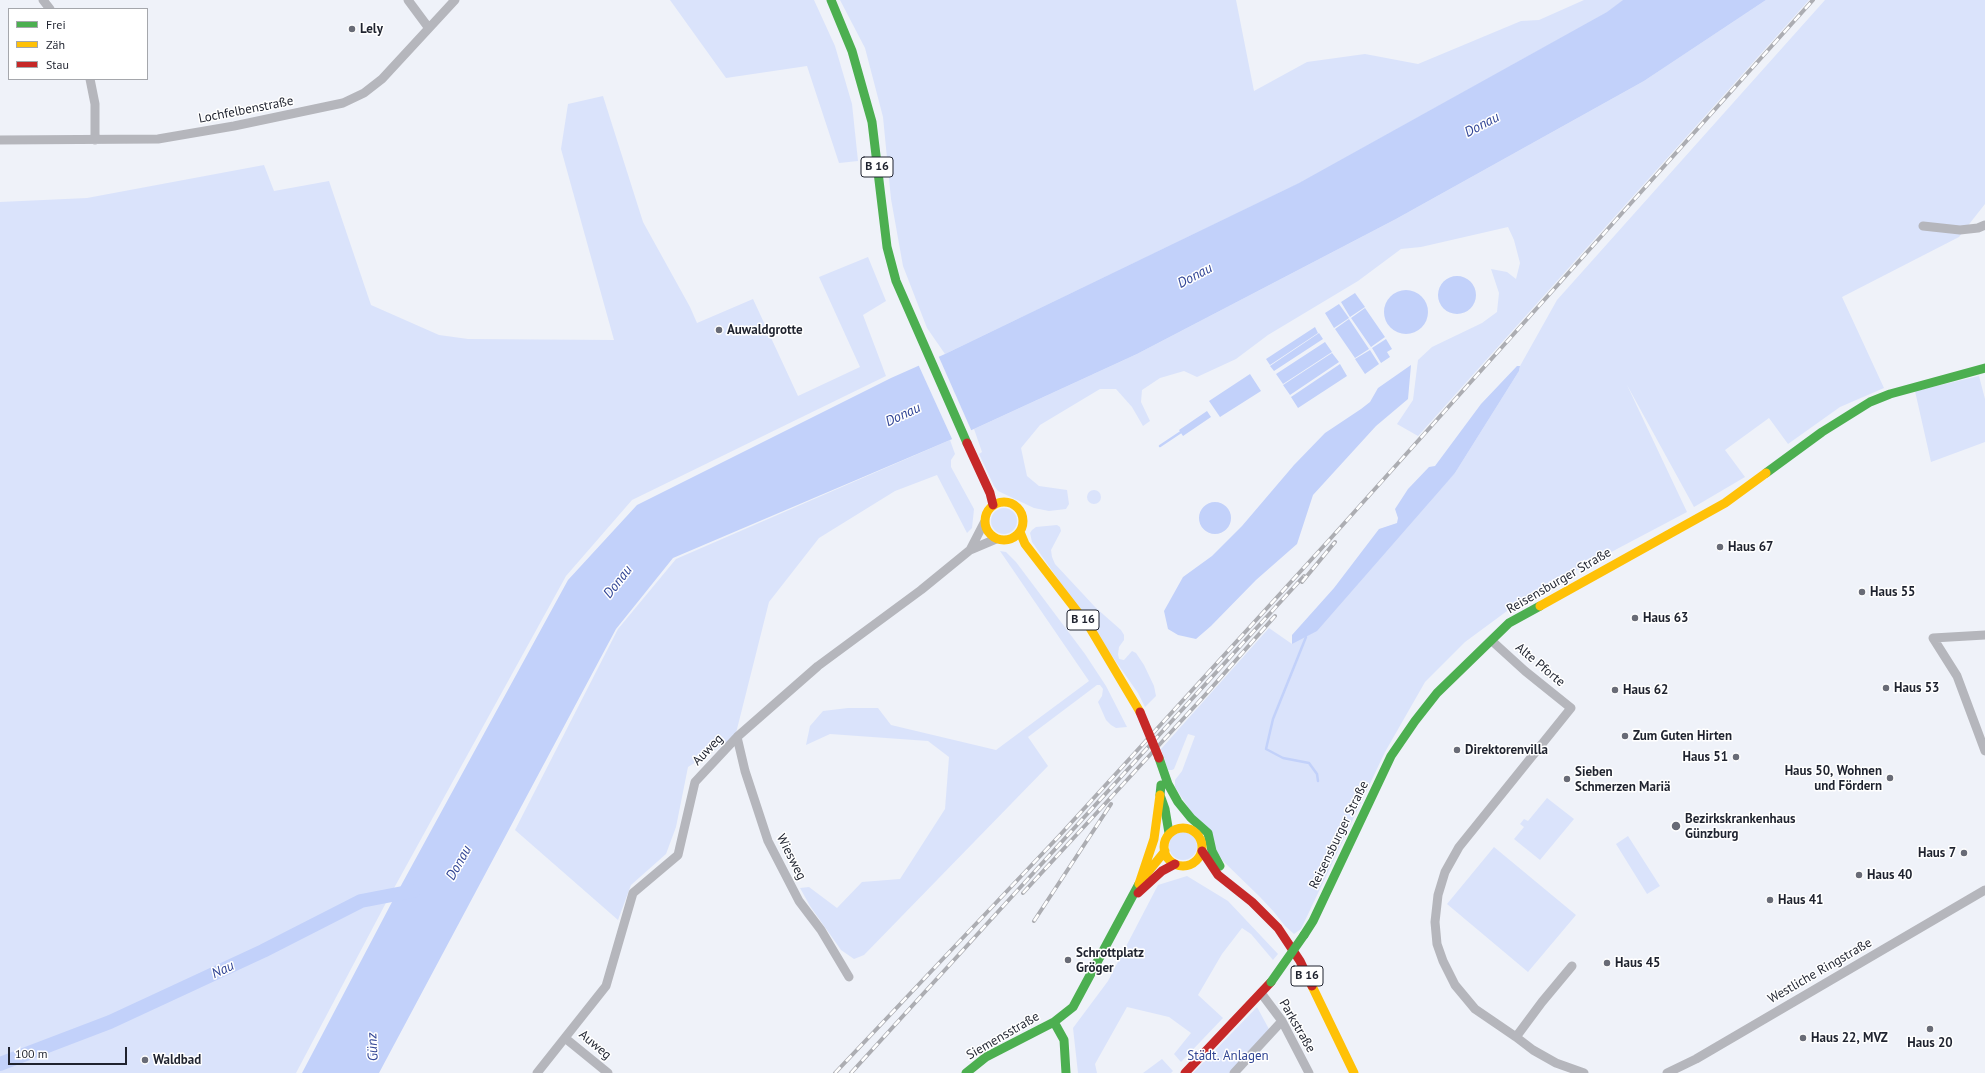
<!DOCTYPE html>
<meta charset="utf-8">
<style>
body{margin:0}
#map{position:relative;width:1985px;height:1073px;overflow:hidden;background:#eff2f9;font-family:"PT Sans",sans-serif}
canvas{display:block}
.legend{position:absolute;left:8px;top:8px;width:140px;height:72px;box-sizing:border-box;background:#fff;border:1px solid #a5a7ac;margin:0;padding:5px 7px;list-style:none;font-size:12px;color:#1f232f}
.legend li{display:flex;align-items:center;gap:8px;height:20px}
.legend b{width:20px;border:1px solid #a5a7ac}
.scale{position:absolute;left:8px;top:1047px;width:119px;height:18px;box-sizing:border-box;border:2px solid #1f232f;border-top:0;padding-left:5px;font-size:12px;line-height:14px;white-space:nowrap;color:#1f232f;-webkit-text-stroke:3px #fff;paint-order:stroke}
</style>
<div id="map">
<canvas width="1985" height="1073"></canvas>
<ul class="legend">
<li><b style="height:5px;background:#4caf50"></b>Frei</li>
<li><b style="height:5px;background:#ffc107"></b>Zäh</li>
<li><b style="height:5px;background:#c62828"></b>Stau</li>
</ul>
<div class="scale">100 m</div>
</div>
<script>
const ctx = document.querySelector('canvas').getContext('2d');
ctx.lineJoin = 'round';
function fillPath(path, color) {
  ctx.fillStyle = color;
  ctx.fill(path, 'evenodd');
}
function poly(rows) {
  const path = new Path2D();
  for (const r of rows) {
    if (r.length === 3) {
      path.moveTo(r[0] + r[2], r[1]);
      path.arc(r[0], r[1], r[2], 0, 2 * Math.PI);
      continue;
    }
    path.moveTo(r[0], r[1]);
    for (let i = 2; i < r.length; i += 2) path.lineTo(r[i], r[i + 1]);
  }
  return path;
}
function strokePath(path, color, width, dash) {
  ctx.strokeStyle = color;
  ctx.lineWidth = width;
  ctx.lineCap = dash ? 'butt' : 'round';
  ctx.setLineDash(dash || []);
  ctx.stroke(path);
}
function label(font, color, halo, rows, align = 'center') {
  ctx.font = font + ' "PT Sans",sans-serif';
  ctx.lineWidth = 3;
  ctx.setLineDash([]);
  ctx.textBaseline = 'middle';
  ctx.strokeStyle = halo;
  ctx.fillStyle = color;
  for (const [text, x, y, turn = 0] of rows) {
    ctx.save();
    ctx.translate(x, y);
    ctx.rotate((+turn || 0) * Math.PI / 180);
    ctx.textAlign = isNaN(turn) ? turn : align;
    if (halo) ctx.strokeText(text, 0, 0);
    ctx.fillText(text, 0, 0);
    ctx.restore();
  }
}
const green = poly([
 [670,0,814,0,835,46,852,104,858,161,839,163,807,66,726,78],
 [840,0,1236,0,1254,91,1307,62,1365,54,1418,64,1521,21,1539,20,1584,0,1624,0,1608,12,1300,183,945,354,927,328,903,266,891,199,883,117,865,48],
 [1766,0,1809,0,1418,436,1397,424,1413,400,1418,360,1432,347,1482,323,1497,312,1499,293,1491,269,1507,272,1516,279,1520,263,1514,240,1508,227,1421,247,1401,249,1358,281,1268,335,1236,359,1197,377,1184,371,1160,378,1142,390,1141,402,1150,421,1143,426,1132,407,1116,389,1100,389,1040,425,1021,448,1027,476,1039,486,1067,490,1069,504,1066,509,1049,511,1034,508,998,491,994,486,979,454,982,452,974,429,1137,354,1396,219,1644,81],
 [1825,0,1985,0,1985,204,1959,237,1842,297,1884,388,1840,407,1788,444,1769,418,1725,450,1745,477,1694,507,1627,385,1687,512,1526,597,1465,642,1425,682,1385,752,1301,929,1294,934,1285,926,1274,912,1260,897,1223,861,1175,787,1175,780,1182,771,1195,736,1188,734,1174,769,1172,770,1168,770,1161,749,1269,628,1292,644,1455,473,1519,371,1520,366,1557,300],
 [603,96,643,222,690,307,697,323,753,299,798,396,860,367,819,277,868,257,886,301,863,315,886,376,632,500,566,576,388,899,296,1073,0,1073,0,202,87,198,264,165,274,191,329,181,371,305,439,335,468,339,614,340,561,149,568,104],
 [1979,376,1985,399,1985,442,1931,462,1915,391],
 [950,440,955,454,951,460,951,467,974,509,972,528,967,533,937,475,895,491,819,538,769,602,735,737,688,767,676,827,666,854,631,885,618,920,515,830,618,629,676,559],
 [1094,497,7],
 [1004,521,13],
 [1057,525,1060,527,1061,531,1051,550,1052,557,1055,564,1096,608,1121,630,1124,635,1124,640,1119,647,1118,654,1119,659,1124,660,1132,651,1136,653,1144,665,1154,686,1156,696,1145,707,1138,693,1032,542,1030,533,1032,530,1036,527],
 [1000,551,1006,552,1016,562,1085,654,1106,686,1127,727,1116,728,1111,725,1106,720,1098,702,1102,696,1103,689,1100,685,1097,685,1028,737,1048,766,864,955,854,959,841,950,810,906,800,888,809,887,837,908,862,882,900,879,945,809,949,757,928,741,830,734,806,745,810,726,823,711,848,708,878,708,891,725,996,750,1089,681],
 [1547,798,1574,819,1540,860,1514,839,1524,827,1520,824,1524,819,1528,821],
 [1183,846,14],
 [1628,836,1660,886,1647,894,1616,844],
 [1494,847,1576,915,1528,972,1447,904],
 [1187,876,1228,901,1278,954,1273,960,1251,934,1242,928,1222,954,1198,995,1223,1018,1181,1062,1174,1054,1191,1033,1169,1017,1127,1007,1095,1064,1097,1073,1078,1073,1073,1028,1108,981,1158,885],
 [1257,1007,1270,1031,1232,1073,1193,1073],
 [1162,1059,1173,1071,1171,1073,1143,1073]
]);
const water = poly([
 [1623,0,1766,0,1644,81,1396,219,1137,354,950,440,673,558,616,629,379,1073,302,1073,392,902,568,580,637,505,891,378,945,354,1299,183,1607,12],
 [1457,295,19],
 [1406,312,22],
 [1355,293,1365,307,1350,317,1341,302],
 [1339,304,1349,318,1334,328,1325,313],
 [1365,308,1385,337,1371,347,1351,318],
 [1349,319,1369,349,1355,358,1335,329],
 [1315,327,1318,333,1270,365,1266,359],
 [1319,333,1323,339,1274,371,1270,366],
 [1386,339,1392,349,1387,352,1390,357,1381,363,1372,348],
 [1325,342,1332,352,1283,384,1276,374],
 [1370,350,1379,364,1365,374,1355,359],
 [1332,353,1339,362,1290,395,1283,385],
 [1340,364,1347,376,1298,408,1291,397],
 [1411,365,1408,399,1376,426,1313,495,1297,544,1256,580,1211,626,1196,639,1178,635,1168,629,1164,611,1183,577,1212,556,1242,526,1294,465,1325,433,1361,409,1370,402,1378,388],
 [1517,366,1520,366,1519,371,1455,473,1317,631,1292,644,1292,635,1334,588,1379,529,1397,523,1398,518,1395,509,1408,489,1429,467,1435,466,1481,404],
 [1250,374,1261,391,1220,417,1209,401],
 [1207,411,1211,417,1183,436,1179,430],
 [1215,518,16]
]);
const pier = poly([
 [938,355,972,432,953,441,918,364]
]);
const stream = poly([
 [1160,446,1181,432],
 [1306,637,1273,719,1266,749,1283,758,1309,763,1317,774,1318,781]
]);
const river = poly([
 [0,1064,110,1022,263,951,361,901,413,891]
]);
const street = poly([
 [43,0,50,9],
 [408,0,428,27],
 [90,79,95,104,95,140],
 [0,140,158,139,234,126,343,103,364,93,382,79,455,0],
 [1923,226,1960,230,1978,228,1985,225],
 [970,550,984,523],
 [1985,635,1933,638,1957,676,1985,751],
 [1492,641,1525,671,1571,708,1459,847,1445,872,1438,895,1435,922,1437,944,1443,961,1455,985,1475,1009,1516,1037,1533,1050,1556,1063,1584,1073],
 [737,737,745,771,768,841,799,901,821,930,849,977],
 [1261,993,1282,1021,1309,1073],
 [1516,1037,1542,1002,1572,966],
 [565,1038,608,1073],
 [537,1073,606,986,633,893,678,855,695,782,737,737,818,666,921,590,970,550,996,539],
 [1234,1073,1282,1021],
 [1667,1073,1696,1059,1985,890]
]);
const fast = poly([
 [831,0,852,51,872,122,887,247,896,281,967,443],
 [1766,473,1822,432,1870,402,1890,394,1985,368],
 [1159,758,1168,784,1178,802,1191,818,1208,833,1212,851,1220,866],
 [1161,785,1160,795,1165,809,1169,833],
 [1304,935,1313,921,1391,756,1415,721,1437,693,1509,623,1540,606],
 [1054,1022,1064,1040,1066,1073],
 [966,1073,986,1057,1054,1022,1073,1007,1139,884]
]);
const slow = poly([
 [1004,521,19],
 [1020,532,1025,544,1090,628,1140,712],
 [1540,606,1725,503,1766,473],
 [1183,847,19],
 [1144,877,1165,851],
 [1139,884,1154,839,1160,795],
 [1312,986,1354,1073]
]);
const jam = poly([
 [967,443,990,493,993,505],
 [1202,851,1218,875,1252,902,1278,928,1300,961,1312,986],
 [1138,893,1162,871,1175,864],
 [1185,1073,1271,982]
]);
const rail = poly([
 [1302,582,1335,542],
 [1023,893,1206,694,1275,616],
 [1034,921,1111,804],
 [835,1073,1060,835,1331,538,1813,0],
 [851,1073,1304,576]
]);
const fastBridge = poly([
 [1271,982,1304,935]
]);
const jamBridge = poly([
 [1140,712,1159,758]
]);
const markers = [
 [352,29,4,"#686b76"],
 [719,330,4,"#686b76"],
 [1720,547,4,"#686b76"],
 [1862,592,4,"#686b76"],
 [1635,618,4,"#686b76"],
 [1886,688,4,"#686b76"],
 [1615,690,4,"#686b76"],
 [1625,736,4,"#686b76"],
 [1457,750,4,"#686b76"],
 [1736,757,4,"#686b76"],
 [1890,778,4,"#686b76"],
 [1567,779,4,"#686b76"],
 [1676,826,5,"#686b76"],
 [1964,853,4,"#686b76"],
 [1859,875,4,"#686b76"],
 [1770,900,4,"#686b76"],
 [1068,960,4,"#686b76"],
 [1607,963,4,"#686b76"],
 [1930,1029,4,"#686b76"],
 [1803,1038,4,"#686b76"],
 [145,1060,4,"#686b76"]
];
const shields = [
 [877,167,32],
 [1083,620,32],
 [1307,976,32]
];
const shieldNames = [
 ["B 16",877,167],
 ["B 16",1083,620],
 ["B 16",1307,976]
];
const poiNames = [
 ["Lely",360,29],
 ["Auwaldgrotte",727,330],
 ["Haus 67",1728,547],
 ["Haus 55",1870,592],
 ["Haus 63",1643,618],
 ["Haus 53",1894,688],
 ["Haus 62",1623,690],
 ["Zum Guten Hirten",1633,736],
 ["Direktorenvilla",1465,750],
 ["Haus 51",1728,757,"right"],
 ["Haus 50, Wohnen",1882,771,"right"],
 ["und Fördern",1882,786,"right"],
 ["Sieben",1575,772],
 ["Schmerzen Mariä",1575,787],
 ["Bezirkskrankenhaus",1685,819],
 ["Günzburg",1685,834],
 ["Haus 7",1956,853,"right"],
 ["Haus 40",1867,875],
 ["Haus 41",1778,900],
 ["Schrottplatz",1076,953],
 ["Gröger",1076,968],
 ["Haus 45",1615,963],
 ["Haus 22, MVZ",1811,1038],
 ["Haus 20",1930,1043,"center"],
 ["Waldbad",153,1060]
];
const streetNames = [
 ["Lochfelbenstraße",246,110,-11],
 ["Reisensburger Straße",1559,581,-30],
 ["Alte Pforte",1540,665,40],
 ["Auweg",708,750,-46],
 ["Reisensburger Straße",1339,835,-64],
 ["Wiesweg",791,857,63],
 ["Westliche Ringstraße",1820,971,-30],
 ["Parkstraße",1297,1026,60],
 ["Siemensstraße",1003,1036,-30],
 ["Auweg",595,1045,40]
];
const parkNames = [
 ["Städt. Anlagen",1228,1056]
];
const waterNames = [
 ["Donau",1482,125,-28],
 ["Donau",1195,276,-28],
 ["Donau",903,415,-25],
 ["Donau",618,582,-52],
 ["Donau",459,863,-61],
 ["Nau",223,970,-25],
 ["Günz",373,1047,-93]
];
fillPath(green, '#dae3fb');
fillPath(water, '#c2d1fa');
fillPath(pier, '#eff2f9');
strokePath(stream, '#c2d1fa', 2.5);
strokePath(river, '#c2d1fa', 14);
strokePath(street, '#b5b6bc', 9);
strokePath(fast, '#4caf50', 9);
strokePath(slow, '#ffc107', 9);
strokePath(jam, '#c62828', 9);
strokePath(rail, '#acadb2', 4);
strokePath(rail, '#fff', 2.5, [8]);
strokePath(fastBridge, '#4caf50', 9);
strokePath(jamBridge, '#c62828', 9);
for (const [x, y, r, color] of markers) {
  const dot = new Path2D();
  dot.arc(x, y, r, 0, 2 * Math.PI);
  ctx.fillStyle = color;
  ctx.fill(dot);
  strokePath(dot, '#fff', 1.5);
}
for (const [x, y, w] of shields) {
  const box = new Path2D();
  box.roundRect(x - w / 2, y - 10, w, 20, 3);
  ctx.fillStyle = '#fff';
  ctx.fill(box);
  strokePath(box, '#1f232f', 1);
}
label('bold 12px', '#1f232f', null, shieldNames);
label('bold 13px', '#1f232f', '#fff', poiNames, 'left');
label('13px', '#1f232f', '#fff', streetNames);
label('13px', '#304493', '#fff', parkNames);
label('italic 14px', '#324696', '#fff', waterNames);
</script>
